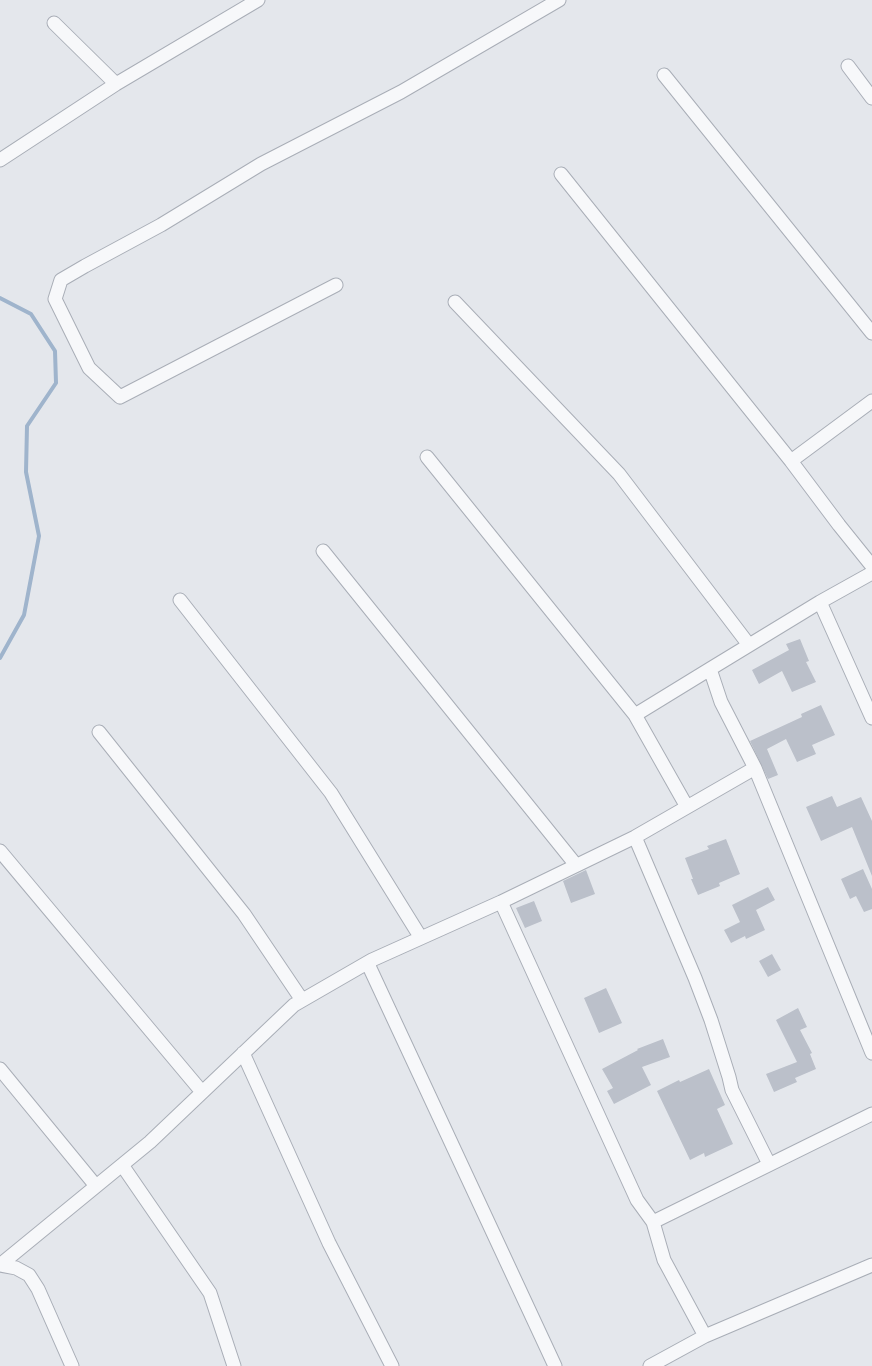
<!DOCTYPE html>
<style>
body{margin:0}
canvas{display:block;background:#e4e7ec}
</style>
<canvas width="872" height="1366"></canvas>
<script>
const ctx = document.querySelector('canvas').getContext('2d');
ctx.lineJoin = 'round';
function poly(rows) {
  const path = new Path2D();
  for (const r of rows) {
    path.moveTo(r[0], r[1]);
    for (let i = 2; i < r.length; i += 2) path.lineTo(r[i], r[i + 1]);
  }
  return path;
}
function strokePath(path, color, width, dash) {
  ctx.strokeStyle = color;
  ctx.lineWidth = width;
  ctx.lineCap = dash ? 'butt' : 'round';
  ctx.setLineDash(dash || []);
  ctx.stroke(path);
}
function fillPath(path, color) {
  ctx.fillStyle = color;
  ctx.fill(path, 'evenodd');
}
const stream = poly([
 [0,298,31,314,55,351,56,383,27,426,26,472,39,536,24,615,0,658]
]);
const building = poly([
 [800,639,809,661,806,662,816,682,792,692,782,671,759,684,752,670,789,650,786,644],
 [821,705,835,735,812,745,816,754,797,762,786,739,767,749,778,775,768,779,750,741,802,717,801,714],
 [832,796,837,807,861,797,872,821,872,876,852,827,821,841,806,807],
 [726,839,740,874,719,883,720,886,698,895,691,879,693,879,685,858,709,849,707,846],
 [863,869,872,889,872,909,864,912,856,896,850,899,841,879],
 [586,870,595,894,571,903,563,881],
 [768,887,775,900,756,910,765,930,746,939,745,936,731,943,724,930,740,922,732,905],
 [534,901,542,921,525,928,516,908],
 [772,954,781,970,768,977,759,961],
 [606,988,622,1023,599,1033,584,998],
 [798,1008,807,1027,800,1030,812,1053,810,1054,816,1069,795,1078,797,1082,774,1092,766,1074,797,1062,776,1020],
 [663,1039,670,1057,642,1067,651,1085,614,1104,607,1091,613,1088,602,1069,638,1050,637,1049],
 [709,1069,725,1105,717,1109,733,1144,705,1157,704,1153,690,1160,657,1091,679,1080,680,1082]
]);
const street = poly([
 [54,23,116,84],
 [848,66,872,98],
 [664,75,872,333],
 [0,160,116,84,258,0],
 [561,174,791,461,839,525,872,566],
 [336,285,120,397,89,368,55,299,61,280,85,266,161,225,261,164,401,92,559,0],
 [455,302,619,474,749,645],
 [427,457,635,715,687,807],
 [791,461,872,401],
 [323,551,576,865],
 [180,600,331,793,421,938],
 [820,602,872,718],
 [710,669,721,702,755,768,872,1053],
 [635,715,710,669,820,602,872,573],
 [99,732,244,914,302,1000],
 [635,837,695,978,711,1020,729,1077,732,1090,769,1164],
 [0,851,202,1092],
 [501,902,637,1200,653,1222,664,1260,705,1336],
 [243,1053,329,1243,392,1366],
 [0,1069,96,1186],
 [122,1165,210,1293,234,1366],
 [653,1222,872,1114],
 [0,1265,150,1142,294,1005,372,960],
 [0,1265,16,1268,29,1275,38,1289,72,1366],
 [555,1366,368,964,372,960,501,902,635,837,755,768],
 [650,1366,705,1336,872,1265]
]);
strokePath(stream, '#9fb4cc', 4);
fillPath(building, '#bbc0ca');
strokePath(street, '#a9aeb7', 15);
strokePath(street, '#f7f8fa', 13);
</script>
